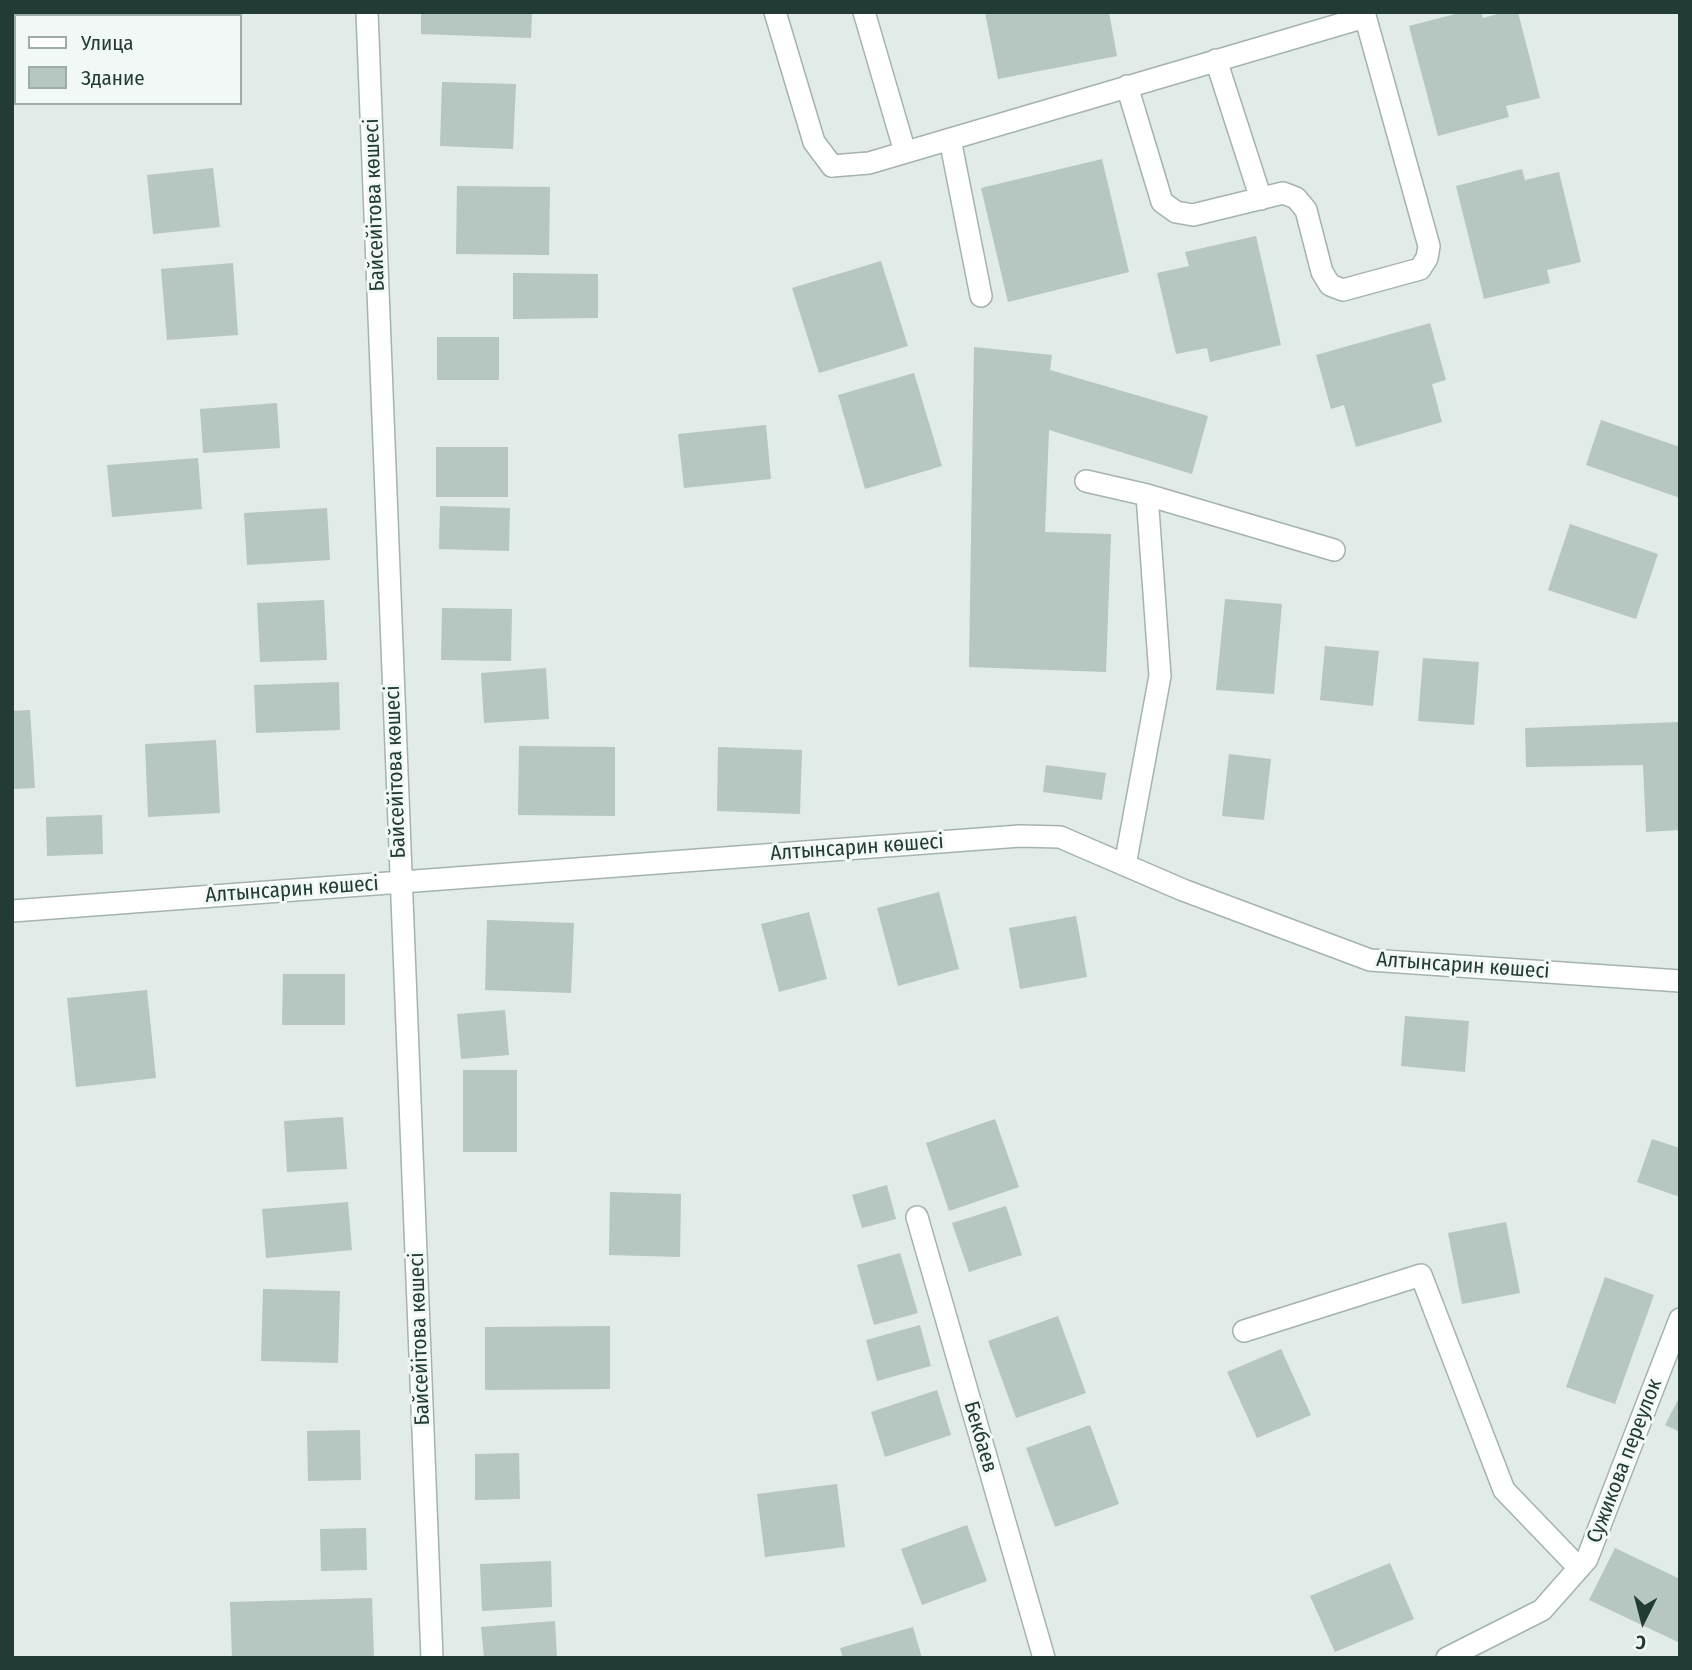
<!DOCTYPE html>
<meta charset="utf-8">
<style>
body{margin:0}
#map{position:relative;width:1692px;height:1670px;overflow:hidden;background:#e1ebe7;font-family:"Fira Sans Condensed",sans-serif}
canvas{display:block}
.frame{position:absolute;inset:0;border:14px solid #223b35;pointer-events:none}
.legend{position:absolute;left:14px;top:14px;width:228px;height:91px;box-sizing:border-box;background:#f1f8f5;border:2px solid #9eaca8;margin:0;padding:9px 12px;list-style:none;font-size:21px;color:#223b35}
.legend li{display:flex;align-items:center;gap:14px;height:35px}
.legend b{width:35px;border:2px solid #9eaca8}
.north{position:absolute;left:1608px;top:1586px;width:70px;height:70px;-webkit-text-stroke:5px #f1f8f5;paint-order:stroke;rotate:186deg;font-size:19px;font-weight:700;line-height:28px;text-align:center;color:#223b35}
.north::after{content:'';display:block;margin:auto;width:24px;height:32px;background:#223b35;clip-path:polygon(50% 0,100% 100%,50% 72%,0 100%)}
</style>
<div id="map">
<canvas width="1692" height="1670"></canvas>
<div class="frame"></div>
<ul class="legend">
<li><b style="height:9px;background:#fff"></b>Улица</li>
<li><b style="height:19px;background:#b6c6c0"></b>Здание</li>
</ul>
<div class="north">С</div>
</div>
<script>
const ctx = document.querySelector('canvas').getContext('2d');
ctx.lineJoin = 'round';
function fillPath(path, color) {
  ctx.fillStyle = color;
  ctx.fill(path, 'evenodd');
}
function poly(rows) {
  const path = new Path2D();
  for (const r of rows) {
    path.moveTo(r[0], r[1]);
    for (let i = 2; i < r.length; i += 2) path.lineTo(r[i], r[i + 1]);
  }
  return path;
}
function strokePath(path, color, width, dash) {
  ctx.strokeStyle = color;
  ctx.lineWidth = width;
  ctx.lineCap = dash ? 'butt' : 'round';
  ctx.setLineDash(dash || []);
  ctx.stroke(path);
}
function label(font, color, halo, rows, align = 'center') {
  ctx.font = font + ' "Fira Sans Condensed",sans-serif';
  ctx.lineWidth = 6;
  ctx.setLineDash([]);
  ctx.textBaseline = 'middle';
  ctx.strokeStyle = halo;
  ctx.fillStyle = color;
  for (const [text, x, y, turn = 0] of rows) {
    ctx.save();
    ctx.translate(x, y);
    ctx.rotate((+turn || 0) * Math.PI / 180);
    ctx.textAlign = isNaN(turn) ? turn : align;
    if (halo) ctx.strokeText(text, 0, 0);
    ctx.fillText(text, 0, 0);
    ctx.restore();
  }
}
const building = poly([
 [421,12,532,12,531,38,421,34],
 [985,12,1109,12,1117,56,998,79],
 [1463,12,1481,12,1483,18,1505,12,1518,12,1540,98,1506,106,1509,117,1438,136,1409,26],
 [442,82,516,84,513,149,440,146],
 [1102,159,1129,272,1008,302,981,188],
 [213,168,220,227,153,234,147,175],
 [1522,169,1525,180,1559,172,1581,262,1547,270,1550,283,1484,299,1456,186],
 [457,186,550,187,549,255,456,254],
 [1256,236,1281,345,1210,362,1207,348,1176,354,1157,273,1189,266,1185,252],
 [881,261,908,346,819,373,792,288],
 [233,263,238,335,167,340,161,269],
 [513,273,598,274,598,318,513,319],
 [1430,323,1446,380,1432,384,1442,422,1356,447,1344,405,1331,409,1316,355],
 [437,337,499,337,499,380,437,380],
 [974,347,1052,355,1050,370,1208,416,1192,474,1049,430,1045,532,1111,534,1106,672,969,667],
 [914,373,942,466,865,489,838,395],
 [277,403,280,448,203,453,200,409],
 [1601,420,1680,447,1680,498,1586,465],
 [766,425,771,479,684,488,678,434],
 [436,447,508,447,508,497,436,497],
 [198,458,202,509,112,517,107,465],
 [440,506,510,508,509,551,439,549],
 [327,508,330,560,247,565,244,513],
 [1570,524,1658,554,1636,619,1548,590],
 [1225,599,1282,604,1274,694,1216,690],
 [324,600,327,660,260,662,257,603],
 [442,608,512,609,511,661,441,660],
 [1325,646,1379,651,1373,706,1320,700],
 [1423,658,1479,662,1474,725,1418,721],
 [546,668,549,719,484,723,481,673],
 [339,682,340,730,256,733,254,685],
 [30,710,35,788,12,789,12,711],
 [1680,722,1680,830,1646,832,1643,765,1526,767,1525,728],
 [216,740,220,813,148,817,145,744],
 [519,746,615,747,615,816,518,815],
 [718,747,802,750,800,814,717,811],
 [1229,754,1271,759,1264,820,1222,816],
 [1046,765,1106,773,1102,800,1043,792],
 [102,815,103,854,47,856,46,817],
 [939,892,959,969,898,986,877,908],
 [809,912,827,979,779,992,761,924],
 [1076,916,1087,977,1020,989,1009,928],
 [487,920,574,923,571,993,485,990],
 [283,974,345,974,345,1025,282,1025],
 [147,990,156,1078,76,1087,67,998],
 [505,1010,509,1055,461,1059,457,1014],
 [1405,1016,1469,1021,1465,1072,1401,1066],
 [463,1070,517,1070,517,1152,463,1152],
 [343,1117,347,1169,287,1172,284,1121],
 [995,1119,1019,1187,949,1211,926,1143],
 [1652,1139,1680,1148,1680,1197,1637,1182],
 [887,1185,896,1219,862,1228,852,1195],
 [610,1192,681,1194,680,1257,609,1255],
 [348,1202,352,1250,266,1258,262,1209],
 [1006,1206,1022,1255,969,1272,952,1223],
 [1506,1222,1520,1293,1462,1304,1448,1233],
 [900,1253,918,1313,874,1325,857,1265],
 [1605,1277,1654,1295,1615,1404,1566,1387],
 [263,1289,340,1291,338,1363,261,1361],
 [1058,1316,1086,1393,1016,1418,988,1341],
 [920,1325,931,1366,877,1381,866,1340],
 [610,1326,610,1389,485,1390,485,1327],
 [1281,1349,1311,1415,1257,1438,1227,1372],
 [937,1390,951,1435,885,1457,871,1412],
 [1680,1396,1680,1432,1665,1425],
 [1090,1425,1119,1504,1055,1527,1026,1448],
 [360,1430,361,1480,308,1481,307,1431],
 [519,1453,520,1499,475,1500,475,1454],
 [837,1484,845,1547,765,1557,757,1494],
 [967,1525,987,1581,922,1605,901,1549],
 [366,1528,367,1570,321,1571,320,1529],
 [1615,1548,1680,1579,1680,1643,1589,1600],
 [551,1561,552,1607,482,1611,480,1564],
 [1390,1563,1414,1619,1335,1652,1310,1596],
 [372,1598,374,1657,232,1658,230,1602],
 [555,1621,557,1658,484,1658,481,1627],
 [913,1627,922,1658,843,1658,840,1648]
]);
const service = poly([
 [864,12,905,152],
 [1216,60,1261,199],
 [1127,86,1162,202,1176,212,1193,215,1283,193,1296,198,1306,210,1322,272,1330,285,1343,290,1420,269,1427,258,1429,246,1364,12],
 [950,139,981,296],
 [832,166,869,163,1365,17],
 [1086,481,1147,495,1160,676,1125,865],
 [1147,495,1334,550],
 [1244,1331,1421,1275,1504,1490,1579,1568]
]);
const minor = poly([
 [367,12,432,1658],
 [775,12,814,142,832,166],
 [12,911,1020,836,1060,837,1183,890,1370,960,1680,981],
 [917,1217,1044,1658],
 [1447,1658,1542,1610,1587,1559,1680,1319]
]);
const streetNames = [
 ["Байсейітова көшесі",375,205,-92],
 ["Байсейітова көшесі",396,772,-92],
 ["Алтынсарин көшесі",857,848,-4],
 ["Алтынсарин көшесі",292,890,-4],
 ["Алтынсарин көшесі",1463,966,4],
 ["Байсейітова көшесі",420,1339,-92],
 ["Бекбаев",980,1437,74],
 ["Сужикова переулок",1625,1461,-69]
];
fillPath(building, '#b6c6c0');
strokePath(service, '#a4b3ae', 24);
strokePath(minor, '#a4b3ae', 24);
strokePath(service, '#fff', 21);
strokePath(minor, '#fff', 21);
label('21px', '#223b35', '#f1f8f5', streetNames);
</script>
